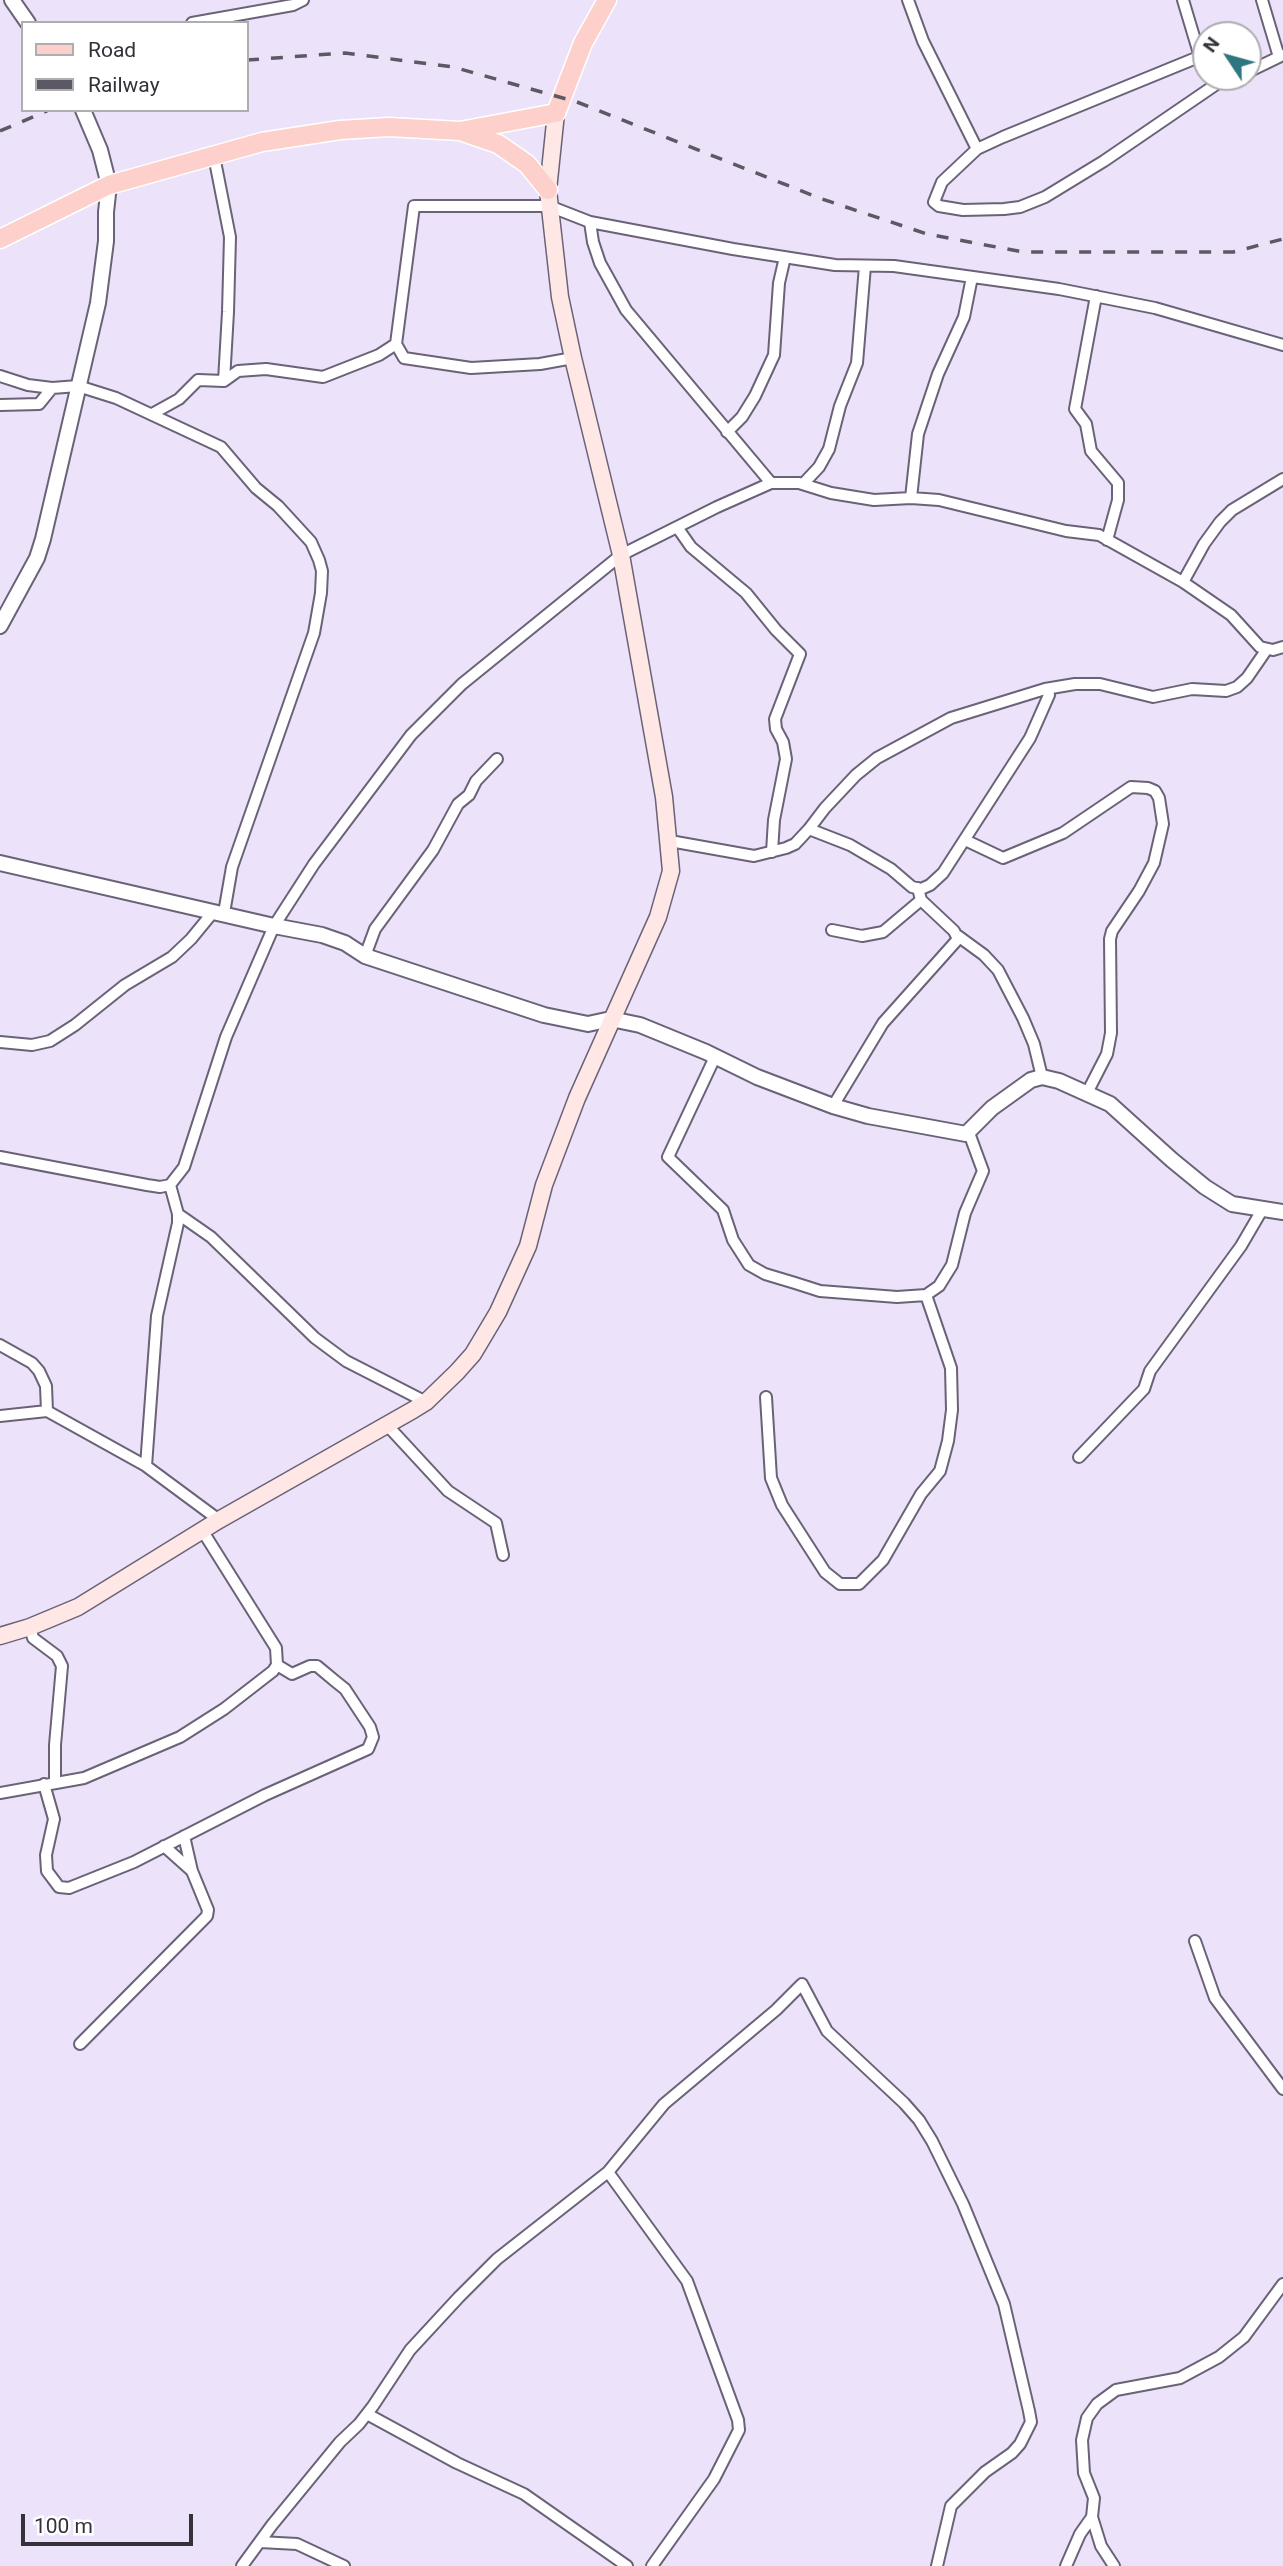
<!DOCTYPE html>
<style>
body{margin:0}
#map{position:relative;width:1283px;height:2566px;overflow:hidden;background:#ece3fa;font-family:Roboto,sans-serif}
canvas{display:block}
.legend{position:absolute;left:21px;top:21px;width:228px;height:91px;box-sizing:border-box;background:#fff;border:2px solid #aeadb0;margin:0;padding:9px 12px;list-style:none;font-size:21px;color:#34313a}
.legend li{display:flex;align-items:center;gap:14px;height:35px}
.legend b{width:35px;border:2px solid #aeadb0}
.north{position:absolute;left:1192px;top:21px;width:70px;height:70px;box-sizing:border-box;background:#fff;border:2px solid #aeadb0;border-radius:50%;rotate:306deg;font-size:19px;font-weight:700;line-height:28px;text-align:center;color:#34313a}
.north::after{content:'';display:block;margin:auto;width:24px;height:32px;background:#2f7780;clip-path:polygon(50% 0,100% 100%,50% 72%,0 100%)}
.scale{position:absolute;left:21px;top:2514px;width:172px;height:32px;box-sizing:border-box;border:4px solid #34313a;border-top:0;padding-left:9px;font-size:21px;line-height:24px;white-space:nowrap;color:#34313a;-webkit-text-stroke:5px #fff;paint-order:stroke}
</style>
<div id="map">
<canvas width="1283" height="2566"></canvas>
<ul class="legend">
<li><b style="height:9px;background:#fdd0cb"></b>Road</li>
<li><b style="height:9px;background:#5c5864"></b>Railway</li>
</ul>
<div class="north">N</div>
<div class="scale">100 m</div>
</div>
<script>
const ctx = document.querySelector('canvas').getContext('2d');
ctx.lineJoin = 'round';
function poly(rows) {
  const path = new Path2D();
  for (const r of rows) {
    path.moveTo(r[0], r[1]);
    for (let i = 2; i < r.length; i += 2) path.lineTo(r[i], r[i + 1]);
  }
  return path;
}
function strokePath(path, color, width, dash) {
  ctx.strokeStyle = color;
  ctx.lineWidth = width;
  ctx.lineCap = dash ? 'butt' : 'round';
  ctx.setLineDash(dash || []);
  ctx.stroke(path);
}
const minor = poly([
 [908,0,923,41,977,149],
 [1183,0,1198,50,1206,66],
 [1262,0,1279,57],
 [192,23,293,5,303,0],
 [1201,56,1003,137,977,149,942,182,934,202,939,206,963,210,1004,209,1020,207,1045,197,1104,161,1221,81],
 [1248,72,1283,55],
 [1213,77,1221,81,1228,82,1239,77],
 [590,222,593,242,600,263,626,310,771,483],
 [1096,296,1075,409,1086,424,1091,451,1118,483,1118,500,1107,540],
 [396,344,414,206,549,206,590,222,733,249,835,265,894,266,1059,289,1155,308,1283,345],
 [0,376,28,385,52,388,78,386,116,398,221,447,256,488,278,506,311,542,319,560,322,571,321,593,314,633,232,867,224,913],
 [224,381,238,371,266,369,323,377,379,355,396,344,404,358,471,368,540,364,573,358],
 [0,405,39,404,52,388],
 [152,414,179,399,198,380,224,381,228,312,230,237,214,156],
 [727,432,742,417,755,396,774,355,779,283,785,257],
 [803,484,819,467,829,449,840,406,857,363,865,266],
 [911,498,918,434,938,374,964,317,972,277],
 [677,527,691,547,746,593,776,630,800,654,775,719,776,729,783,742,786,759,774,820,772,852],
 [1183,582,1204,544,1220,522,1232,510,1283,479],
 [809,829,850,845,891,869,912,887,921,889,930,885,943,873,1030,738,1049,695,1048,689],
 [965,840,1003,858,1063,833,1131,787,1148,788,1155,791,1159,798,1163,824,1154,863,1139,891,1112,931,1110,939,1111,1033,1107,1054,1087,1093],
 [670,841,754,856,786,848,795,844,809,829,825,808,856,775,877,758,951,718,1045,689,1075,684,1100,684,1153,697,1192,689,1226,691,1237,687,1247,678,1267,649],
 [832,930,862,936,883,932,921,900],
 [958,936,984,955,998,970,1023,1018,1034,1044,1042,1077],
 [365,956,375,929,433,850,458,804,469,795,476,781,497,759],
 [0,1042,32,1045,50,1041,75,1025,125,985,172,957,191,939,214,911],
 [715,1057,668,1157,723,1210,733,1240,749,1265,765,1274,795,1283,820,1291,897,1297,926,1295,939,1286,952,1265,965,1213,983,1171,969,1133],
 [833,1106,883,1023,958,939,954,931,921,900,918,888],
 [0,1157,147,1185,160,1187,170,1185,184,1167,226,1037,274,926,314,864,411,735,462,684,621,555,717,507,771,483,799,483,831,493,874,500,911,498,939,500,1066,531,1099,535,1183,582,1231,615,1260,647,1273,650,1283,647],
 [178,1214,211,1237,315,1338,346,1361,426,1402],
 [0,1345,32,1363,39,1371,46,1386,47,1411],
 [766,1397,771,1478,782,1505,825,1572,840,1584,859,1584,883,1560,921,1494,940,1471,948,1441,952,1410,951,1368,926,1295],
 [0,1416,47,1411,146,1466,219,1520],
 [387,1425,448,1491,496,1523,503,1555],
 [1079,1457,1144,1389,1150,1371,1158,1360,1241,1246,1262,1210],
 [146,1466,157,1316,178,1223,178,1214,170,1185],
 [30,1627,33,1638,57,1656,62,1666,55,1745,55,1783],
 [44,1784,54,1819,46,1855,47,1871,59,1887,69,1888,134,1862,265,1795,368,1749,373,1737,370,1727,345,1689,335,1681,317,1666,310,1666,292,1674,277,1665],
 [0,1793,84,1778,180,1737,224,1709,273,1671,277,1665,276,1648,202,1530],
 [164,1846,192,1871],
 [1195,1941,1215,1998,1283,2089],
 [80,2044,207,1916,208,1910,192,1871,184,1836],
 [608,2172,687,2281,738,2420,739,2430,714,2479,652,2566],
 [367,2414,457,2463,524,2494,627,2566],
 [260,2542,297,2544,344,2566],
 [242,2566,272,2525,340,2442,359,2424,373,2406,410,2350,459,2297,497,2259,608,2172,664,2104,776,2010,802,1984,827,2031,904,2103,919,2120,932,2141,963,2204,1004,2304,1029,2411,1031,2422,1020,2444,1012,2453,985,2472,951,2506,937,2566],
 [1066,2566,1080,2534,1092,2517],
 [1114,2566,1101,2546,1092,2517,1094,2498,1084,2473,1082,2440,1087,2418,1097,2404,1116,2390,1180,2378,1219,2357,1244,2337,1283,2284]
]);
const tertiary = poly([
 [12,0,28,23],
 [0,626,37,558,43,539,98,303,106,241,106,212,109,185,100,150,83,110],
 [0,863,274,926,322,935,345,943,365,956,544,1015,588,1024,611,1019,640,1025,706,1052,757,1077,833,1106,868,1116,966,1134,992,1108,1031,1080,1042,1077,1059,1081,1110,1104,1172,1160,1205,1187,1232,1204,1283,1212]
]);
const secondary = poly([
 [0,1636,30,1627,78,1607,219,1520,413,1410,426,1402,457,1372,473,1354,498,1312,528,1246,544,1185,577,1098,658,917,671,871,664,797,621,555,573,358,560,297,548,190,556,113]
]);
const primary = poly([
 [463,132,498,144,527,164,548,190],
 [0,239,109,185,262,142,340,130,389,127,460,131,556,113,583,43,607,0]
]);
const rail = poly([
 [247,60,345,53,453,67,577,102,822,199,927,234,1023,252,1233,252,1283,239],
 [0,131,49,110]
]);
strokePath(minor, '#6a6277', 14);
strokePath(tertiary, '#6a6277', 18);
strokePath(secondary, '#6a6277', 19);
strokePath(primary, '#fff', 21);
strokePath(minor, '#fff', 10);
strokePath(tertiary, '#fff', 14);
strokePath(secondary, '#fee7e5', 16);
strokePath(primary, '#fdd0cb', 18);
strokePath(rail, '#5c5864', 3.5, [12, 12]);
</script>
